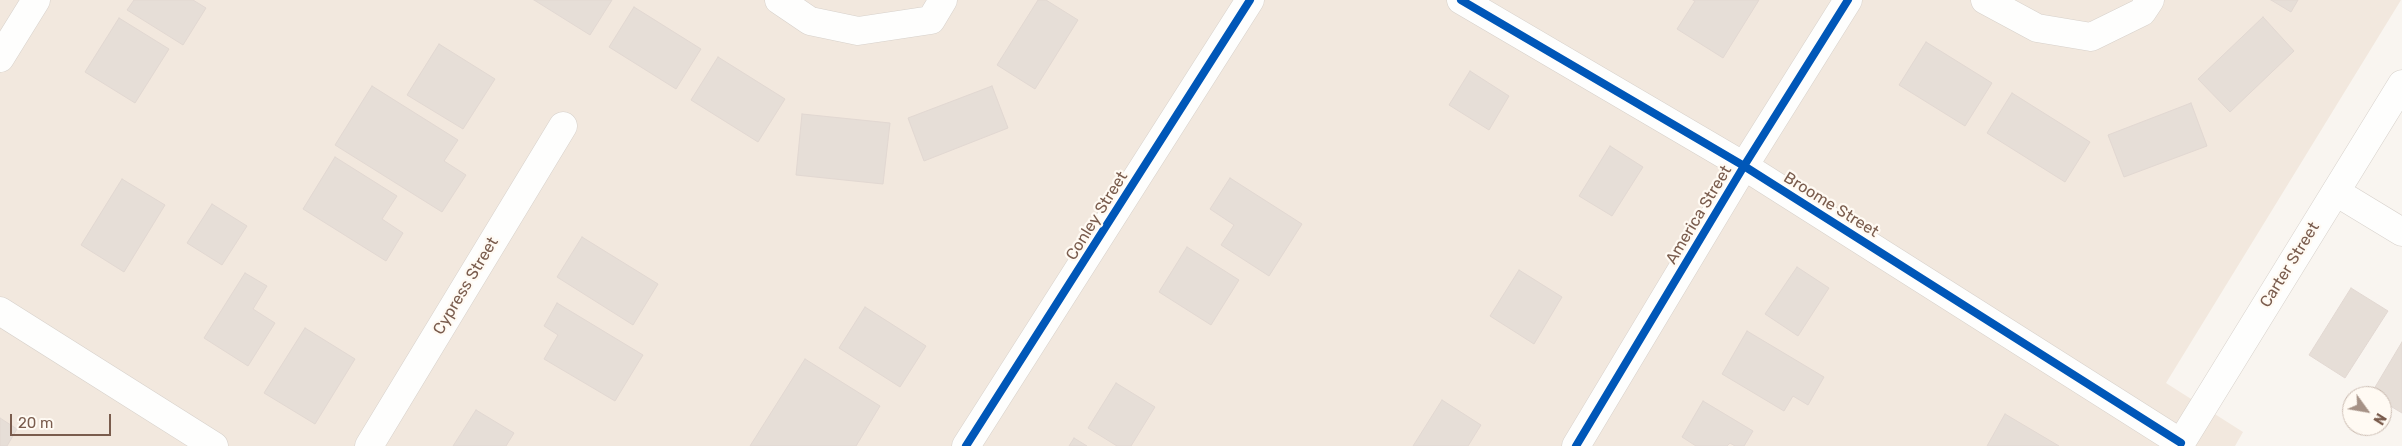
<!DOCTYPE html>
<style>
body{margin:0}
#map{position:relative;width:2402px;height:446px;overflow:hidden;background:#f9f5f0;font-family:Rubik,sans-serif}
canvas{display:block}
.north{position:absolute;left:2342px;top:386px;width:50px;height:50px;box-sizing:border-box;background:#fffaf3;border:1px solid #cabbb1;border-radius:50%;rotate:122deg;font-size:14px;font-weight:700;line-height:20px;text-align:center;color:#7a5c4d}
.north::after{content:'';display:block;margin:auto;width:18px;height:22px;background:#a69286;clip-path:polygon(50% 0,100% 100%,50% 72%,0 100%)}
.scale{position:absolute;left:10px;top:414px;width:101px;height:22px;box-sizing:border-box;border:2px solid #7a5c4d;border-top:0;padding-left:6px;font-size:15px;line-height:18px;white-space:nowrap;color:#7a5c4d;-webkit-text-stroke:4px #fffaf3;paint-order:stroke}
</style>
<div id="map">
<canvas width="2402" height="446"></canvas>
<div class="north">N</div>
<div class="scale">20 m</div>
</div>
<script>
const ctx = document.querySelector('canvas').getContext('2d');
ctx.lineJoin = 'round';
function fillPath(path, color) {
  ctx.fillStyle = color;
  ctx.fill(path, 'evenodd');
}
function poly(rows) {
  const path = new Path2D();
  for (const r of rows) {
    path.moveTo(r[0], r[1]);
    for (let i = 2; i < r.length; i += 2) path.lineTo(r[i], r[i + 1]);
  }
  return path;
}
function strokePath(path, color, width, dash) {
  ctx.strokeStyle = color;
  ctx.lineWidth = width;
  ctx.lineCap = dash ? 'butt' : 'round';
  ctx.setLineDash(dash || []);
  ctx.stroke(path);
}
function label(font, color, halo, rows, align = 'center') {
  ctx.font = font + ' Rubik,sans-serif';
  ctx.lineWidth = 4.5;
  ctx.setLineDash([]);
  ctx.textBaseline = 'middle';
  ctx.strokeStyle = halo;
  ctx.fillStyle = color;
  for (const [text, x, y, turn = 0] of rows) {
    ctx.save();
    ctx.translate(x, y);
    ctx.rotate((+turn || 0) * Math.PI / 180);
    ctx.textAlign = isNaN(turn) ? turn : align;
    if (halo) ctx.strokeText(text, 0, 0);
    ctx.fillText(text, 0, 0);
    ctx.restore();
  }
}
const residential = poly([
 [0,0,2401,0,2166,383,2243,432,2235,446,0,446]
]);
const building = poly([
 [134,0,193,0,206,8,183,45,127,10,134,0],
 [534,0,612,0,590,35,534,0],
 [1038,0,1046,0,1078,20,1035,89,997,65,1038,0],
 [1693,0,1759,0,1723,58,1677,29,1695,1,1693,0],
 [2271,0,2298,0,2291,12,2271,0],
 [634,7,701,49,676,89,609,47,634,7],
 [2263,17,2294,51,2230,112,2198,79,2263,17],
 [119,18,169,49,135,103,85,72,119,18],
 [1926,42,1992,83,1965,126,1899,85,1926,42],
 [439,44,495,79,463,129,407,95,439,44],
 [718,57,785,99,758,142,691,100,718,57],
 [1470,71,1509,96,1489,130,1449,105,1470,71],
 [372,86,458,140,444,161,466,175,442,212,335,145,372,86],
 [992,86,1008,128,924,161,908,118,992,86],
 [2012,93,2090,142,2065,182,1987,133,2012,93],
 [2191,103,2207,146,2124,177,2108,135,2191,103],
 [802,114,890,123,883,184,796,175,802,114],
 [1610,146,1643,167,1612,216,1579,196,1610,146],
 [335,157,397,196,382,219,403,233,386,261,303,209,335,157],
 [1230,178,1302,224,1269,276,1221,245,1234,225,1210,209,1230,178],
 [122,179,165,205,124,272,81,245,122,179],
 [212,204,247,226,222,265,187,243,212,204],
 [582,237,658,284,633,325,557,277,582,237],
 [1187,247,1239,280,1211,325,1159,292,1187,247],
 [1797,267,1829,288,1798,336,1765,314,1797,267],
 [1519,270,1562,297,1534,344,1490,316,1519,270],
 [245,273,267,286,253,309,275,323,248,366,204,338,245,273],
 [2351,288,2388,311,2345,378,2309,355,2351,288],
 [557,303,643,355,615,401,544,359,558,335,544,326,557,303],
 [865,307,926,346,900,387,839,348,865,307],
 [305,328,355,359,315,424,264,393,305,328],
 [1747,331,1824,377,1808,405,1793,396,1784,411,1722,374,1747,331],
 [2402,342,2402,413,2382,401,2382,396,2371,394,2402,342],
 [805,359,880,406,856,446,750,446,805,359],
 [1116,383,1155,407,1131,446,1117,446,1088,428,1116,383],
 [1442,400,1481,425,1468,446,1413,446,1442,400],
 [1703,401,1753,431,1744,446,1735,446,1730,443,1727,446,1696,446,1682,437,1703,401],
 [476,410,514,433,506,446,453,446,476,410],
 [2005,414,2059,446,1987,446,2005,414],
 [0,418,17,429,7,446,0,446,0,418],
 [1074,438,1087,446,1069,446,1074,438]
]);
const minor = poly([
 [779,0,810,21,858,31,931,20,943,0],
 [1461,0,1744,166,2181,443],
 [1985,0,2037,28,2091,37,2142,12,2150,0],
 [0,58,36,0],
 [2336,192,2402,232],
 [0,311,214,446],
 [369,446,563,126],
 [966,446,1250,0],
 [1576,446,1744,166,1848,0]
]);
const tertiary = poly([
 [2179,446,2402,84]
]);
const cycleway = poly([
 [1461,0,1744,166,2181,443],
 [966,446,1250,0],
 [1576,446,1744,166,1848,0]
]);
const streetNames = [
 ["Broome Street",1831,205,32],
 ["America Street",1699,215,-59],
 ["Conley Street",1097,216,-58],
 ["Carter Street",2290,265,-58],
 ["Cypress Street",466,286,-59]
];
fillPath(residential, '#f2e8de');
fillPath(building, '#e6ded7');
strokePath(building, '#e2d8d2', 1);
strokePath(minor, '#d7d1cb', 29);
strokePath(tertiary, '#d7d1cb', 29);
strokePath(minor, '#fefefd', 28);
strokePath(tertiary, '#fefefd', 28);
strokePath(cycleway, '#0057b8', 8);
label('16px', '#7a5c4d', '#fffaf3', streetNames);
</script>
